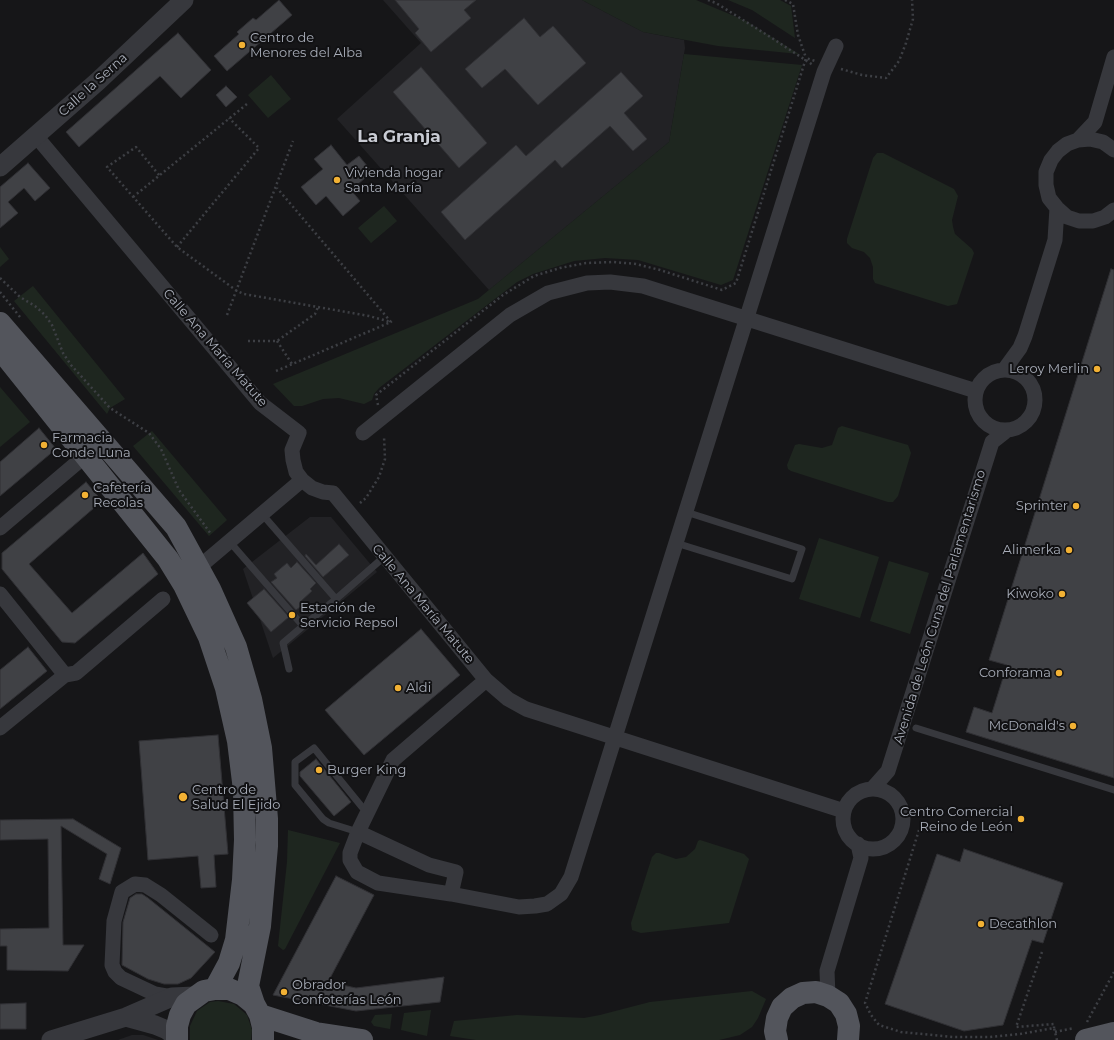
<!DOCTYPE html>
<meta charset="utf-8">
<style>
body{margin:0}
canvas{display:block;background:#161618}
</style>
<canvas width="1114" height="1040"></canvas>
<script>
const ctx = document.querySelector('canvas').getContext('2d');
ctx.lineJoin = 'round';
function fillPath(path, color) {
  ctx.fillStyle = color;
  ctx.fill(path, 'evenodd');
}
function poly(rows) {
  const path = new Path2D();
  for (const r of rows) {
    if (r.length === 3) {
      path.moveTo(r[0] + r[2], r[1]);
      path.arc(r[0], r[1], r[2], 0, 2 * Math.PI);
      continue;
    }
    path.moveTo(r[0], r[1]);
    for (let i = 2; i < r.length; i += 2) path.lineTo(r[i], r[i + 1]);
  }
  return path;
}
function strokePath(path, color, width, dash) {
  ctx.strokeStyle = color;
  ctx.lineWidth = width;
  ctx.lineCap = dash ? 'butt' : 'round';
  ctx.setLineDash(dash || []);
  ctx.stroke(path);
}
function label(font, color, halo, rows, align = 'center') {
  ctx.font = font + ' Montserrat,sans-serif';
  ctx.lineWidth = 4;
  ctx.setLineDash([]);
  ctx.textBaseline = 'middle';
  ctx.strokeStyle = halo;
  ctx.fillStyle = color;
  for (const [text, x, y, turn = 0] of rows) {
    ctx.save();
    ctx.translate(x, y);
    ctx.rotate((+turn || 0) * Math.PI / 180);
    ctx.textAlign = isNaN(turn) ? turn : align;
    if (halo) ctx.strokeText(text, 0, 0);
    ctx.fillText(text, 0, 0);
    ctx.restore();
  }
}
const built = poly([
 [383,0,582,0,643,32,684,40,685,48,669,142,489,290,337,119,421,43],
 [310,517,331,517,377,572,273,658,243,569],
 [132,1035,143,1035,158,1040,118,1040]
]);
const green = poly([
 [582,0,696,0,746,21,799,54,718,46,643,32],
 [728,0,780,0,791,6,795,38,752,10],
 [684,54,802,65,733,280,721,285,638,260,605,258,574,261,533,274,517,282,379,388,374,394,372,400,364,404,339,398,323,399,302,406,294,406,273,384,478,299,669,142],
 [271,75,291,99,268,118,248,95],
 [877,153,883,153,954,189,958,196,952,220,953,227,955,234,972,249,974,253,957,304,948,306,875,283,873,279,873,267,870,258,864,252,852,248,847,243,847,239,873,158],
 [384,206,397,221,371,243,358,228],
 [0,247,9,259,0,267],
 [33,286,125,399,110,408,107,414,14,301],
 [0,387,30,422,0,447],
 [842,426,908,445,911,453,898,496,893,502,888,502,791,471,788,469,787,465,795,445,799,444,822,448,832,445,838,428],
 [152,431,227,520,209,536,133,446],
 [819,538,879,557,860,618,799,599],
 [889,561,929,573,910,634,870,621],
 [288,830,340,843,285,949,283,950,278,946,287,862],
 [700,840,744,854,749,859,729,923,641,933,632,930,631,923,652,857,656,853,659,853,676,859,686,857,695,849,698,841],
 [752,991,766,999,758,1018,752,1027,740,1035,719,1040,476,1040,450,1036,454,1021,517,1015,584,1018,600,1015,650,1002],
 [218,1001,234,1004,247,1015,252,1030,251,1040,190,1040,190,1026,197,1011,210,1002],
 [431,1010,427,1036,401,1030,404,1013],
 [392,1014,390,1029,374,1026,371,1022,375,1015]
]);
const building = poly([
 [279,0,292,15,227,71,214,56,239,34,237,32,253,18,256,20,279,0],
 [395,0,476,0,464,10,471,18,431,52,415,33,419,29,395,0],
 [524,18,540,37,553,26,586,63,538,105,505,69,482,88,465,69,524,18],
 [178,33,211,70,181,98,160,76,79,147,66,132,178,33],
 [421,67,487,143,459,168,393,92,421,67],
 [621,72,643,96,624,113,647,139,633,151,610,126,562,168,555,160,465,240,441,212,516,145,526,156,621,72],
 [226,86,237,97,226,107,216,95,226,86],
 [331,145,347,165,359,156,372,172,351,190,360,201,343,216,326,196,316,205,301,187,323,169,314,159,331,145],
 [28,163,50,188,35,201,24,188,8,202,18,213,0,228,0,187,28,163],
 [1111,269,1114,270,1114,778,966,732,974,707,992,713,1007,665,989,660,1111,269],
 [39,428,56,449,0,496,0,462,39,428],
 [86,482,102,501,29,564,72,613,143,553,158,574,75,643,62,642,2,569,2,553,86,482],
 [339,544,349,555,323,577,305,556,306,554,316,565,339,544],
 [297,562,316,583,310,589,312,591,300,602,303,605,296,610,271,582,277,578,274,574,287,563,291,568,297,562],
 [264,589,289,617,271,632,247,603,264,589],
 [421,629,460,675,364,755,325,710,421,629],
 [28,647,47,671,0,709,0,670,28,647],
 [218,735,228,854,214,855,216,887,201,888,198,856,148,860,139,741,218,735],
 [316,759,351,802,334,816,300,776,300,772,316,759],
 [73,819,121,848,110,884,99,879,107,854,61,826,63,945,84,945,68,971,7,970,7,946,0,946,0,929,49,928,48,839,0,840,0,820,73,819],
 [964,849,1063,883,1043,943,1032,940,1003,1025,964,1031,885,1004,937,854,960,862,964,849],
 [336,876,374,895,328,982,356,988,444,977,440,1002,356,1011,273,995,336,876],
 [136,894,142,894,148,898,215,952,191,978,178,984,164,984,148,979,122,965,123,922,130,898,136,894],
 [26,1003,26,1029,0,1029,0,1004,26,1003]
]);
const path = poly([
 [708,0,716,3,775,40,813,65],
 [785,0,793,4,798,35,806,58],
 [841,69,862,75,886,78,899,61,906,43,913,19,912,0],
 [159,175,136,147,107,167,177,247,237,291,244,294,369,316,391,322],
 [133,197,247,104],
 [177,247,259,148,229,118],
 [0,278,20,297,35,306,45,315,52,325,63,353,71,365,110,408,149,433,161,449,179,490,211,534],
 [0,292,20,317],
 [227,315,293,141],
 [248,341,277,341,315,314,318,307],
 [277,341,292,364],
 [276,371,391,322,277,188],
 [378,405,376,395,503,295,534,276,560,268,586,263,614,262,636,264,660,270,722,290,736,283,806,58,815,61],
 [360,503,366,498,379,477,385,459,384,436],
 [919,830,865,1003,871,1015,879,1025,901,1032,953,1037,990,1037,1020,1034,1054,1028,1057,1040],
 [1042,952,1016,1027,1054,1024,1054,1028],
 [1087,1022,1114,972],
 [1055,1032,1074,1028]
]);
const service = poly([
 [229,541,303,626,336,599,262,514],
 [676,543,792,579,802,549,686,512],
 [336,599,384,557],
 [289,669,283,643,303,626],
 [916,728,1114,790],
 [358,832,329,823,323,819,295,785,295,762,314,748,362,807,368,810]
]);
const minor = poly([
 [36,136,260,403,299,433,292,450,293,460,296,472,302,480,312,488,323,492,333,493,486,680,508,699,526,709,844,811],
 [1078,140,1095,122,1114,57],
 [1114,150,1103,142,1090,139,1078,140,1067,144,1058,151,1051,160,1046,172,1046,185,1049,198,1057,208,1067,217,1079,221,1093,221,1105,217,1114,210],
 [1005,400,30],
 [1004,370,1020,348,1025,336,1055,240,1057,208],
 [363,433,510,315,548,293,587,283,610,282,643,286,976,391],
 [0,528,92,450],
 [198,568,302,480],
 [0,594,65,675],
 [0,728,65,675,76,673,163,599],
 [872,789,888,771,992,442,1006,431],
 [873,819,30],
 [358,832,429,865,456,872,451,894,378,883,357,872,350,860,350,853,358,832,393,760,486,680],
 [451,894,519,907,535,906,547,904,561,894,571,877,824,72,836,46],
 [828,996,827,971,861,858,858,844],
 [172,997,155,994,121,978,115,972,112,965,114,921,122,892,135,884,145,885,161,895,211,935]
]);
const tertiary = poly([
 [0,167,97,82,184,0],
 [126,1017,155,1025,167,1030,177,1038],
 [51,1040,126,1017,172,997,195,996]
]);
const primary = poly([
 [0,323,176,527,210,589,236,647,251,699,261,748,267,819,267,846,260,926,248,986,254,1004],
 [0,349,168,559,184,585,209,637,226,688,238,741,244,790,245,840,243,880,236,940,229,963,215,989],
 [260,1015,316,1033,362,1040],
 [177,1040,177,1026,180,1015,186,1004,204,991,215,989,229,989,243,995,254,1004,260,1015,263,1027,263,1040],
 [777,1040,775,1031,777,1018,782,1007,792,998,803,993,816,992,828,996,839,1003,846,1014,849,1026,848,1040],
 [1086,1040,1114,1033]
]);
const markers = [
 [242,45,4,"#f2b134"],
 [337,180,4,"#f2b134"],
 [1097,369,4,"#f2b134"],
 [44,445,4,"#f2b134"],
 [85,495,4,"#f2b134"],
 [1076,506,4,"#f2b134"],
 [1069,550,4,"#f2b134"],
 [1062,594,4,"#f2b134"],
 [292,615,4,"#f2b134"],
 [1059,673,4,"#f2b134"],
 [398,688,4,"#f2b134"],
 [1073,726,4,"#f2b134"],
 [319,770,4,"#f2b134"],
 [183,797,5,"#f2b134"],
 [1021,819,4,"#f2b134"],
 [981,924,4,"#f2b134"],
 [284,992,4,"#f2b134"]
];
const poiNames = [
 ["Centro de",250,38],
 ["Menores del Alba",250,53],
 ["Vivienda hogar",345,173],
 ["Santa María",345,188],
 ["Leroy Merlin",1089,369,"right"],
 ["Farmacia",52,438],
 ["Conde Luna",52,453],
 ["Cafetería",93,488],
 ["Recolas",93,503],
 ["Sprinter",1068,506,"right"],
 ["Alimerka",1061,550,"right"],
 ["Kiwoko",1054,594,"right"],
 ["Estación de",300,608],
 ["Servicio Repsol",300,623],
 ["Conforama",1051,673,"right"],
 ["Aldi",406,688],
 ["McDonald's",1065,726,"right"],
 ["Burger King",327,770],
 ["Centro de",192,790],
 ["Salud El Ejido",192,805],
 ["Centro Comercial",1013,812,"right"],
 ["Reino de León",1013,827,"right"],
 ["Decathlon",989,924],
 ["Obrador",292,985],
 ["Confoterías León",292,1000]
];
const streetNames = [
 ["Calle la Serna",93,85,-42],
 ["Calle Ana María Matute",215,348,49],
 ["Calle Ana María Matute",423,604,50],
 ["Avenida de León Cuna del Parlamentarismo",940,607,-73]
];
const districtNames = [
 ["La Granja",399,137]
];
fillPath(built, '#222225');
fillPath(green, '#1e261f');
fillPath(building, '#404145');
strokePath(building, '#303034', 1);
strokePath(path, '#3d3f44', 2.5, [2, 3]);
strokePath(service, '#37383d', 7);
strokePath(minor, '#37383d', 15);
strokePath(tertiary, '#37383d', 19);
strokePath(primary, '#53555c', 22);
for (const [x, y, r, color] of markers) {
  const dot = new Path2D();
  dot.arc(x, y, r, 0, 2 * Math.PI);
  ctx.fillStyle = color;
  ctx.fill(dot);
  strokePath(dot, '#111113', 1.5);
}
label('13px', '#a8adb8', '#111113', poiNames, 'left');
label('13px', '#a8adb8', '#111113', streetNames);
label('bold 17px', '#c9ccd4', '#111113', districtNames);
</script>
